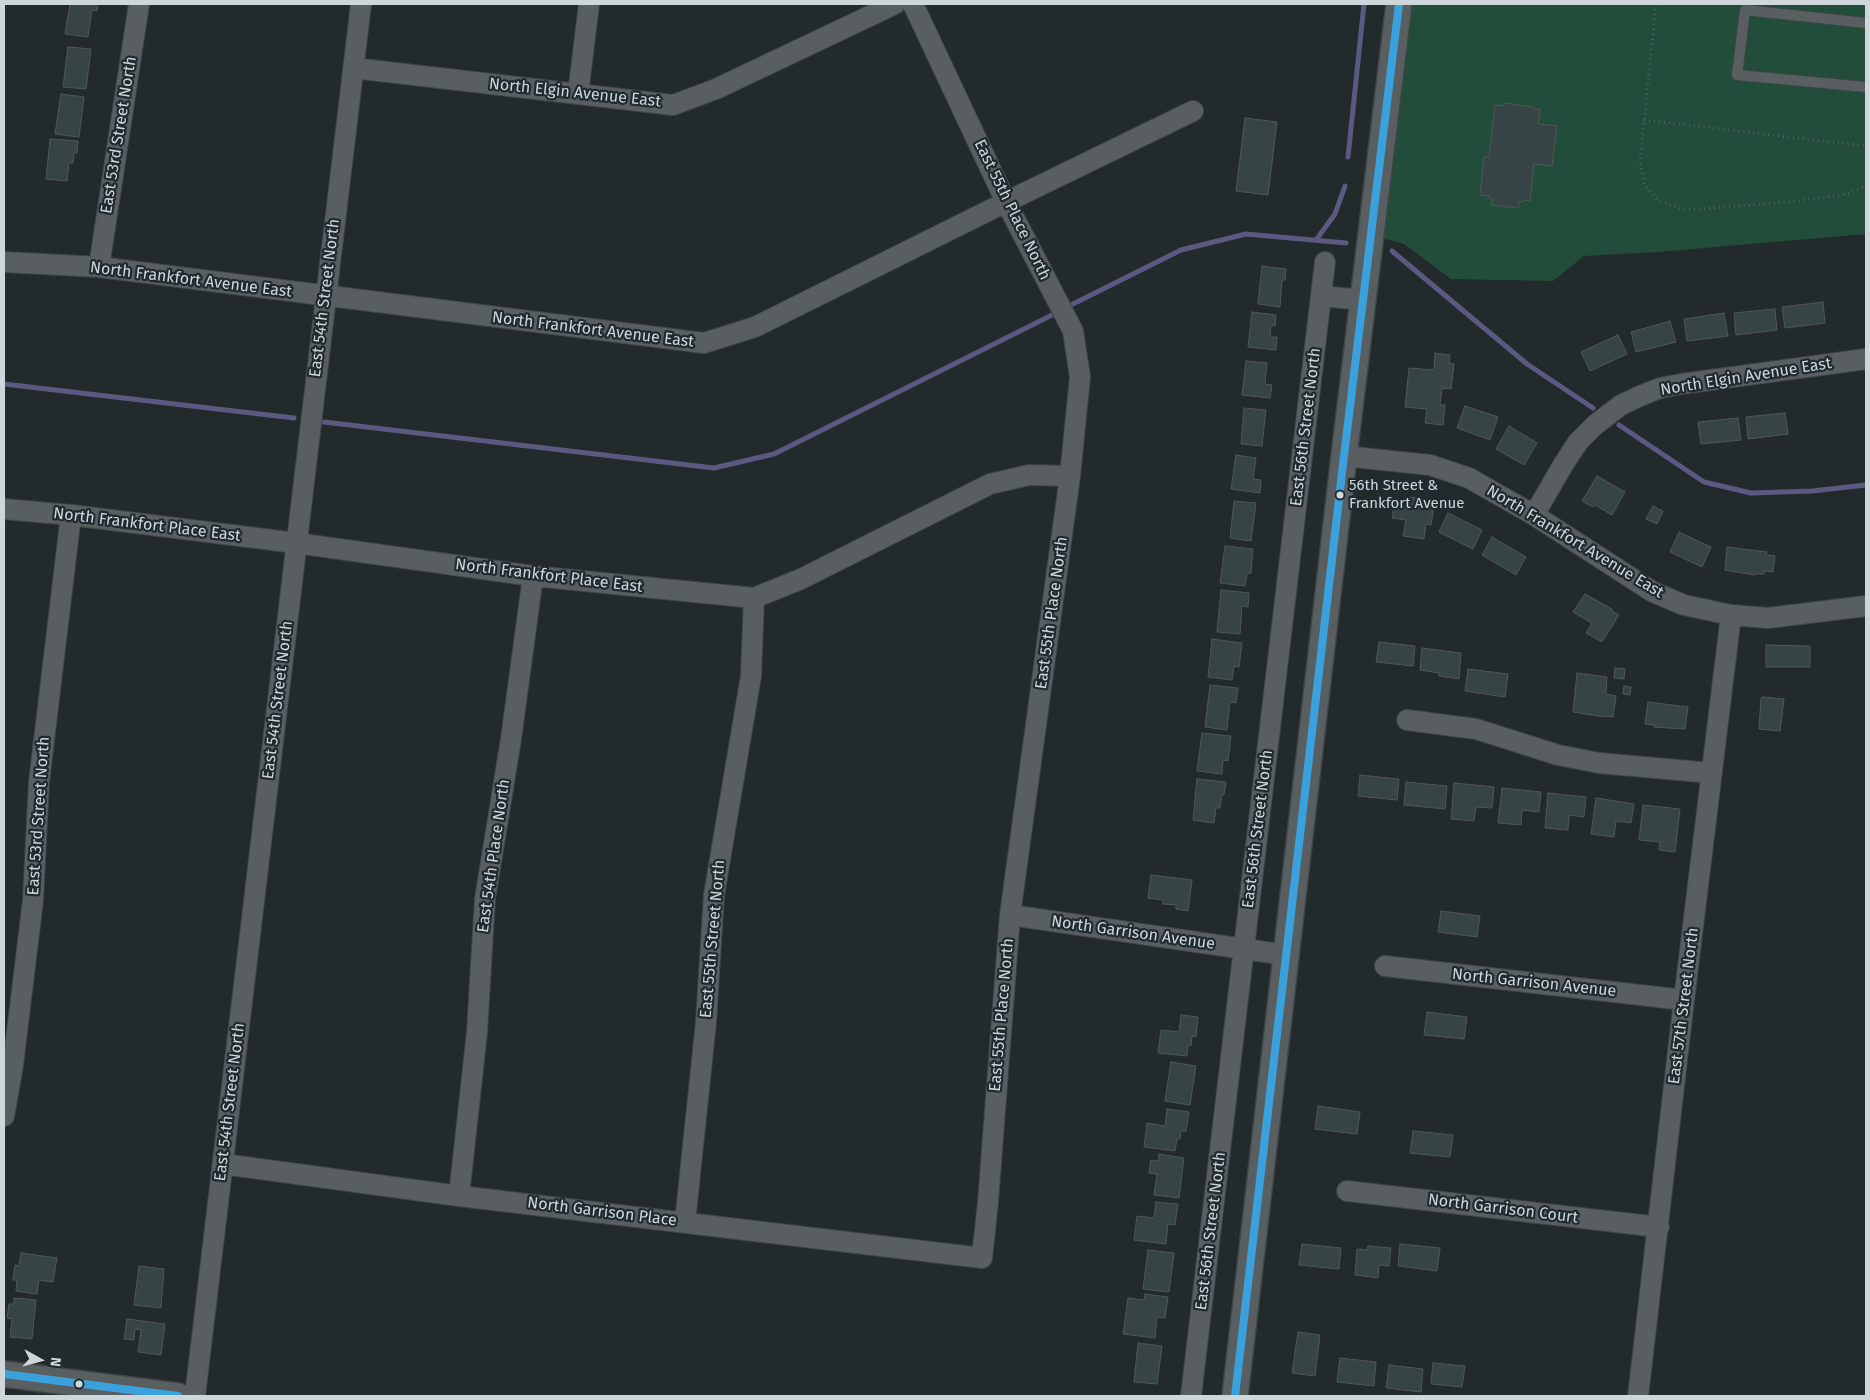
<!DOCTYPE html>
<style>
body{margin:0}
#map{position:relative;width:1870px;height:1400px;overflow:hidden;background:#232a2c;font-family:"Fira Sans",sans-serif}
canvas{display:block}
.frame{position:absolute;inset:0;border:5px solid #ced6d9;pointer-events:none}
.north{position:absolute;left:15px;top:1335px;width:50px;height:50px;-webkit-text-stroke:4px #1f2b30;paint-order:stroke;rotate:97deg;font-size:14px;font-weight:700;line-height:20px;text-align:center;color:#ced6d9}
.north::after{content:'';display:block;margin:auto;width:18px;height:22px;background:#ced6d9;clip-path:polygon(50% 0,100% 100%,50% 72%,0 100%)}
</style>
<div id="map">
<canvas width="1870" height="1400"></canvas>
<div class="frame"></div>
<div class="north">N</div>
</div>
<script>
const ctx = document.querySelector('canvas').getContext('2d');
ctx.lineJoin = 'round';
function fillPath(path, color) {
  ctx.fillStyle = color;
  ctx.fill(path, 'evenodd');
}
function poly(rows) {
  const path = new Path2D();
  for (const r of rows) {
    path.moveTo(r[0], r[1]);
    for (let i = 2; i < r.length; i += 2) path.lineTo(r[i], r[i + 1]);
  }
  return path;
}
function strokePath(path, color, width, dash) {
  ctx.strokeStyle = color;
  ctx.lineWidth = width;
  ctx.lineCap = dash ? 'butt' : 'round';
  ctx.setLineDash(dash || []);
  ctx.stroke(path);
}
function label(font, color, halo, rows, align = 'center') {
  ctx.font = font + ' "Fira Sans",sans-serif';
  ctx.lineWidth = 4.5;
  ctx.setLineDash([]);
  ctx.textBaseline = 'middle';
  ctx.strokeStyle = halo;
  ctx.fillStyle = color;
  for (const [text, x, y, turn = 0] of rows) {
    ctx.save();
    ctx.translate(x, y);
    ctx.rotate((+turn || 0) * Math.PI / 180);
    ctx.textAlign = isNaN(turn) ? turn : align;
    if (halo) ctx.strokeText(text, 0, 0);
    ctx.fillText(text, 0, 0);
    ctx.restore();
  }
}
const green = poly([
 [1411,4,1866,4,1866,234,1658,252,1584,256,1553,281,1451,279,1404,244,1383,238]
]);
const stream = poly([
 [1348,157,1364,4],
 [1316,240,1335,214,1345,186],
 [1392,251,1527,364,1593,408],
 [1065,308,1181,250,1246,234,1346,243],
 [4,384,294,418],
 [324,422,714,468,774,454,1058,312],
 [1619,425,1704,482,1751,493,1812,491,1866,485]
]);
const building = poly([
 [70,4,98,4,97,11,92,10,88,37,65,34,70,4],
 [68,47,91,49,86,89,63,87,68,47],
 [61,94,84,97,79,137,55,134,61,94],
 [1504,103,1533,107,1533,109,1540,109,1538,124,1557,126,1552,166,1534,164,1530,201,1522,200,1522,202,1519,202,1518,208,1491,205,1492,199,1489,198,1489,196,1480,195,1484,157,1489,157,1495,105,1503,106,1504,103],
 [1245,118,1277,122,1268,195,1236,191,1245,118],
 [50,139,78,141,77,153,74,153,73,163,69,163,67,181,46,179,50,139],
 [1262,266,1286,269,1285,280,1282,280,1280,307,1258,304,1262,266],
 [1823,302,1825,323,1785,328,1782,307,1823,302],
 [1775,309,1777,330,1736,335,1734,313,1775,309],
 [1252,312,1276,315,1275,326,1271,325,1270,337,1277,337,1276,350,1248,347,1252,312],
 [1724,313,1728,336,1687,341,1684,319,1724,313],
 [1670,321,1676,342,1636,352,1631,332,1670,321],
 [1618,335,1627,354,1590,371,1581,352,1618,335],
 [1435,353,1450,355,1449,363,1454,364,1451,389,1442,388,1440,405,1445,405,1443,425,1425,423,1427,409,1405,407,1409,368,1434,370,1435,353],
 [1246,361,1267,363,1265,384,1272,385,1270,398,1242,395,1246,361],
 [1465,406,1498,417,1490,440,1457,428,1465,406],
 [1244,408,1266,410,1262,446,1241,444,1244,408],
 [1785,413,1788,434,1748,439,1746,417,1785,413],
 [1738,418,1741,440,1701,444,1698,422,1738,418],
 [1509,426,1537,443,1524,465,1496,449,1509,426],
 [1236,455,1256,458,1253,479,1261,480,1260,493,1231,489,1236,455],
 [1597,476,1625,492,1612,515,1595,505,1593,507,1582,501,1597,476],
 [1409,497,1427,500,1426,504,1434,505,1431,525,1426,524,1424,539,1403,536,1406,520,1392,518,1395,499,1409,501,1409,497],
 [1234,501,1256,503,1251,541,1230,538,1234,501],
 [1653,506,1663,511,1657,524,1646,519,1653,506],
 [1448,513,1482,530,1473,549,1439,532,1448,513],
 [1679,532,1711,547,1702,567,1670,552,1679,532],
 [1492,537,1526,557,1516,575,1482,555,1492,537],
 [1225,546,1253,549,1251,573,1247,573,1245,586,1220,583,1225,546],
 [1727,547,1767,552,1766,555,1775,556,1773,572,1764,571,1764,574,1755,574,1754,575,1725,570,1727,547],
 [1221,590,1249,593,1248,607,1242,606,1240,634,1217,632,1221,590],
 [1585,594,1612,609,1612,611,1619,615,1602,642,1586,633,1592,623,1573,612,1585,594],
 [1212,639,1242,643,1239,667,1234,666,1232,680,1208,677,1212,639],
 [1379,642,1415,646,1413,666,1376,662,1379,642],
 [1766,645,1810,646,1810,667,1766,667,1766,645],
 [1422,648,1461,653,1459,679,1439,676,1439,673,1420,670,1422,648],
 [1615,668,1625,669,1624,679,1614,678,1615,668],
 [1468,669,1508,674,1505,697,1465,691,1468,669],
 [1577,673,1607,677,1606,694,1616,696,1613,717,1604,716,1604,717,1573,712,1577,673],
 [1210,685,1238,688,1236,703,1230,702,1227,730,1205,727,1210,685],
 [1624,686,1631,687,1630,695,1623,694,1624,686],
 [1763,697,1784,699,1780,731,1759,729,1761,698,1763,697],
 [1648,702,1688,707,1685,729,1654,727,1654,725,1645,724,1648,702],
 [1202,733,1231,736,1228,761,1223,760,1222,774,1197,771,1202,733],
 [1360,775,1399,779,1397,800,1358,796,1360,775],
 [1197,779,1226,782,1224,795,1222,795,1220,808,1216,808,1214,823,1193,820,1197,779],
 [1406,782,1447,786,1445,809,1404,805,1406,782],
 [1454,783,1494,787,1492,808,1476,807,1474,821,1451,819,1454,783],
 [1502,788,1541,792,1539,812,1522,810,1521,825,1498,823,1502,788],
 [1548,793,1586,797,1584,817,1569,815,1568,830,1545,828,1548,793],
 [1596,798,1634,804,1631,823,1616,821,1614,837,1591,834,1596,798],
 [1643,805,1680,809,1675,852,1659,850,1660,842,1639,840,1643,805],
 [1151,875,1192,880,1188,911,1176,909,1176,905,1163,904,1163,900,1148,898,1151,875],
 [1441,911,1480,916,1477,937,1438,932,1441,911],
 [1427,1012,1467,1017,1464,1039,1424,1035,1427,1012],
 [1181,1015,1198,1017,1196,1037,1192,1036,1191,1046,1188,1045,1187,1056,1158,1053,1161,1030,1179,1032,1181,1015],
 [1171,1062,1196,1066,1190,1105,1165,1101,1171,1062],
 [1318,1106,1360,1112,1357,1134,1315,1129,1318,1106],
 [1167,1109,1189,1112,1186,1131,1181,1131,1180,1139,1177,1139,1175,1151,1144,1147,1147,1123,1165,1126,1167,1109],
 [1413,1131,1453,1135,1450,1157,1410,1153,1413,1131],
 [1159,1154,1184,1158,1179,1198,1154,1195,1157,1174,1149,1173,1151,1160,1158,1161,1159,1154],
 [1156,1202,1178,1204,1175,1225,1168,1224,1166,1244,1134,1240,1137,1216,1154,1218,1156,1202],
 [1302,1244,1341,1248,1339,1269,1299,1265,1302,1244],
 [1400,1244,1440,1248,1437,1271,1398,1266,1400,1244],
 [1368,1246,1391,1248,1389,1266,1379,1265,1378,1278,1355,1275,1357,1249,1367,1250,1368,1246],
 [1148,1250,1174,1253,1169,1292,1143,1289,1148,1250],
 [21,1253,57,1258,53,1282,39,1280,37,1294,16,1291,17,1280,13,1280,15,1265,19,1266,21,1253],
 [139,1266,164,1269,161,1308,134,1305,139,1266],
 [1145,1294,1168,1297,1165,1318,1157,1317,1155,1338,1123,1334,1128,1298,1144,1300,1145,1294],
 [14,1298,36,1300,32,1339,10,1337,12,1319,7,1318,9,1304,14,1304,14,1298],
 [127,1319,165,1324,161,1355,138,1352,141,1330,135,1329,134,1340,124,1339,127,1319],
 [1298,1332,1320,1335,1315,1376,1292,1373,1298,1332],
 [1138,1343,1162,1346,1157,1384,1134,1382,1138,1343],
 [1340,1358,1376,1362,1374,1386,1337,1382,1340,1358],
 [1433,1363,1465,1366,1462,1387,1431,1384,1433,1363],
 [1389,1365,1423,1369,1421,1392,1386,1388,1389,1365]
]);
const path = poly([
 [1656,4,1640,161,1644,184,1657,199,1680,209,1701,209,1788,202,1848,194,1866,186],
 [1644,120,1866,146]
]);
const service = poly([
 [1866,23,1745,10,1737,75,1866,87]
]);
const minor = poly([
 [353,68,673,105,716,89,895,4],
 [578,94,589,4],
 [4,262,99,267,704,343,755,327,1006,202,1193,111],
 [99,267,139,4],
 [1321,296,1363,300],
 [1344,456,1430,465,1469,478,1534,515,1653,592,1684,605,1731,615,1768,618,1866,606],
 [4,509,71,515,296,543,533,576,754,598,801,579,990,484,1029,475,1070,476],
 [1534,515,1563,465,1578,442,1595,425,1621,405,1640,396,1660,388,1681,384,1866,359],
 [1407,720,1476,729,1558,755,1599,763,1712,773],
 [1010,915,1286,955],
 [1385,966,1684,1000],
 [4,1116,13,1065,33,900,39,782,71,515],
 [223,1164,459,1196,982,1258,988,1202,1010,915,1070,476,1080,377,1073,331,1006,202,913,4],
 [1347,1191,1659,1227],
 [459,1196,477,1032,485,899,511,739,533,576],
 [685,1222,706,1022,714,895,751,676,754,598],
 [195,1396,361,4],
 [1191,1396,1325,262],
 [1638,1396,1684,1000,1731,615]
]);
const tertiary = poly([
 [4,1374,178,1396],
 [1235,1396,1344,456,1399,4]
]);
const bus1 = poly([
 [4,1374,178,1396],
 [1235,1396,1344,456,1399,4]
]);
const markers = [
 [1340,495,4.5,"#ced6d9"],
 [79,1384,4.5,"#ced6d9"]
];
const busNames = [
 ["56th Street &",1349,486],
 ["Frankfort Avenue",1349,504]
];
const streetNames = [
 ["North Elgin Avenue East",575,93,6],
 ["East 53rd Street North",119,135,-81],
 ["East 55th Place North",1012,210,64],
 ["North Frankfort Avenue East",191,280,7],
 ["East 54th Street North",325,298,-83],
 ["North Frankfort Avenue East",593,330,7],
 ["North Elgin Avenue East",1746,377,-9],
 ["East 56th Street North",1306,427,-83],
 ["North Frankfort Place East",147,525,7],
 ["North Frankfort Avenue East",1575,542,31],
 ["North Frankfort Place East",549,576,7],
 ["East 55th Place North",1052,613,-82],
 ["East 54th Street North",278,700,-83],
 ["East 53rd Street North",39,816,-86],
 ["East 56th Street North",1258,829,-83],
 ["East 54th Place North",494,856,-82],
 ["North Garrison Avenue",1133,933,8],
 ["East 55th Street North",713,939,-85],
 ["North Garrison Avenue",1534,983,6],
 ["East 57th Street North",1684,1006,-83],
 ["East 55th Place North",1002,1015,-85],
 ["East 54th Street North",230,1102,-83],
 ["North Garrison Court",1503,1209,7],
 ["North Garrison Place",602,1212,7],
 ["East 56th Street North",1211,1231,-83]
];
fillPath(green, '#224d3a');
strokePath(stream, '#5b5881', 5);
fillPath(building, '#374445');
strokePath(building, '#515758', 1);
strokePath(service, '#3f4547', 12);
strokePath(minor, '#3f4547', 22);
strokePath(tertiary, '#3f4547', 28);
strokePath(path, '#595d5f', 3, [1, 4]);
strokePath(service, '#595f61', 10);
strokePath(minor, '#595f61', 20);
strokePath(tertiary, '#595f61', 25);
strokePath(bus1, '#3aa1dd', 8);
for (const [x, y, r, color] of markers) {
  const dot = new Path2D();
  dot.arc(x, y, r, 0, 2 * Math.PI);
  ctx.fillStyle = color;
  ctx.fill(dot);
  strokePath(dot, '#1f2b30', 2);
}
label('15px', '#ced6d9', '#1f2b30', busNames, 'left');
label('16px', '#ced6d9', '#1f2b30', streetNames);
</script>
